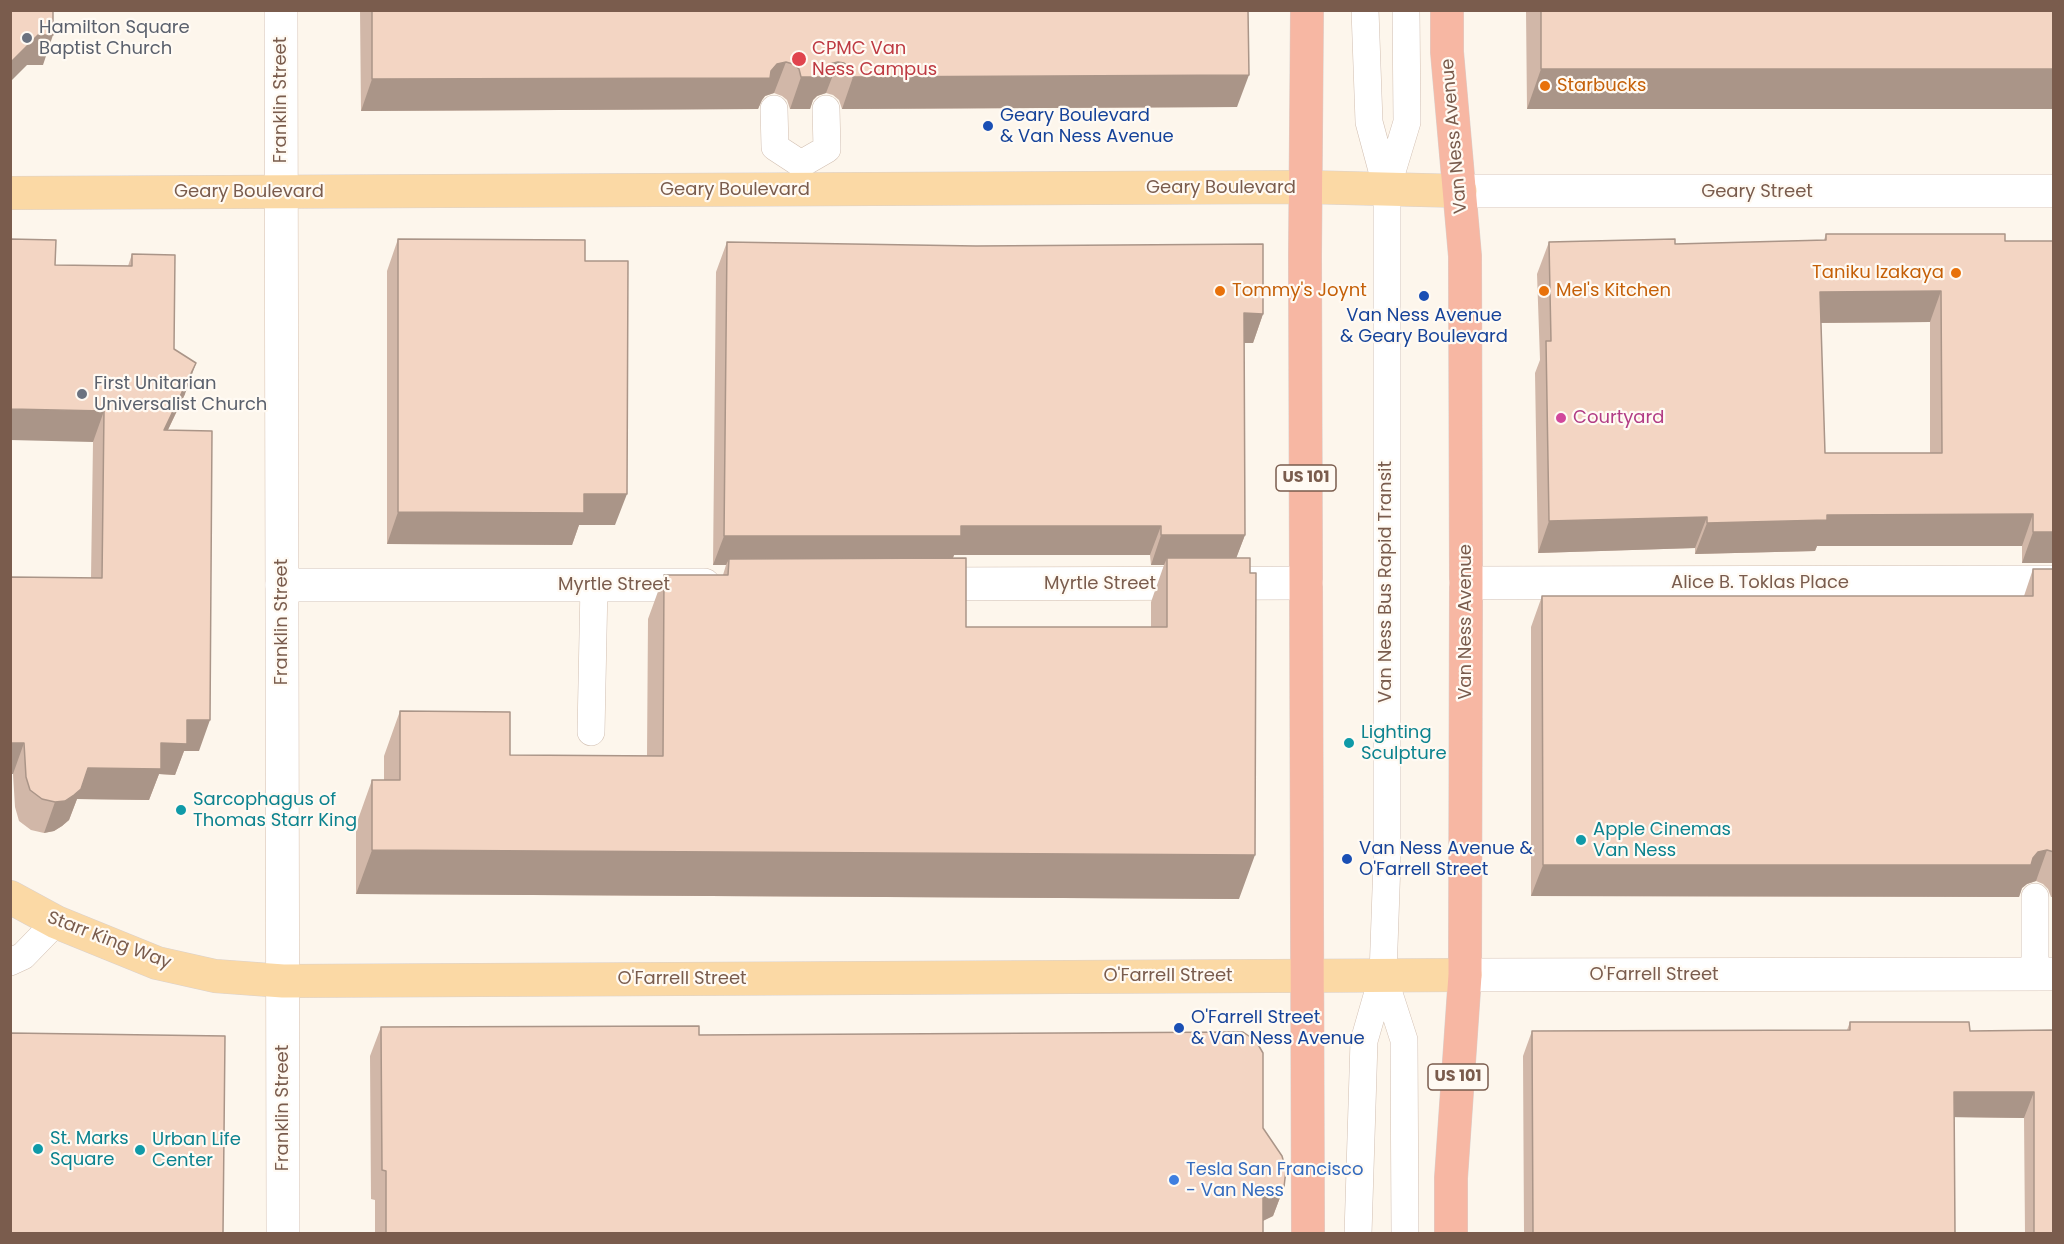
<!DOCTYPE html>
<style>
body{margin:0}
#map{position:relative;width:2064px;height:1244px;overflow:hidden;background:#fdf6ec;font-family:Poppins,sans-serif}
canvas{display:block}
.frame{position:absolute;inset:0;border:12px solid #7a5c4d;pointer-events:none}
</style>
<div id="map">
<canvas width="2064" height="1244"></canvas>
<div class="frame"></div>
</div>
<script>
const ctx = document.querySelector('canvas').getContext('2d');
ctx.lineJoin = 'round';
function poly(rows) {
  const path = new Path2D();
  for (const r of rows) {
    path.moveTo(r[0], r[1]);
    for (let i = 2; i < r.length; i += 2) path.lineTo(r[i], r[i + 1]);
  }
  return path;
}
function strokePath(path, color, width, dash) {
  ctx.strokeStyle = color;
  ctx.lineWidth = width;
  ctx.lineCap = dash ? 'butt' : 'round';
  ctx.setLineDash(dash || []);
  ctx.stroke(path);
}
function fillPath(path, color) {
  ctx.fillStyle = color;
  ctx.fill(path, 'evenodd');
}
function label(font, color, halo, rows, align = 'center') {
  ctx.font = font + ' Poppins,sans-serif';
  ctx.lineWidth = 4.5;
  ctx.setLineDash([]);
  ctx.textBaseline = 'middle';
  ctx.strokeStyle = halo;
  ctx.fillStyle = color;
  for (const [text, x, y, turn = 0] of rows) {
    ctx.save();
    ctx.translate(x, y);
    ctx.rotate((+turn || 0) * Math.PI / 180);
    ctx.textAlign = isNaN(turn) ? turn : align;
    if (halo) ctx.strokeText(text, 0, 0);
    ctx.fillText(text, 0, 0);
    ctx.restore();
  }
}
const lane = poly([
 [774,109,775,147,801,164],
 [801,164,827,149,826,109],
 [1387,188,1407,122,1406,10],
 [591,732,594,585],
 [10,962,23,956,56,922],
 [2035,974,2035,897],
 [1383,975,1404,1040,1405,1234],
 [1358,1234,1364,1041,1383,975,1387,861,1387,189,1369,122,1365,10]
]);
const street = poly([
 [1466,583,2054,582],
 [921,584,1306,583],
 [282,585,704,585]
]);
const secondary = poly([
 [281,10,283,1234],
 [1460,191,2054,191],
 [1465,975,2054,974]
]);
const primary = poly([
 [10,193,1306,187,1460,191],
 [10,897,56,922,157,963,215,976,283,981,1465,975]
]);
const highway = poly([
 [1307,10,1305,255,1308,1234],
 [1447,10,1447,52,1465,256,1466,583,1465,975,1451,1178,1451,1234]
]);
const wall = poly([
 [360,10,1248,10,1237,107,842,109,839,100,833,95,826,93,817,96,813,100,810,109,790,109,787,100,782,96,774,93,765,96,762,100,758,109,361,111],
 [1526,10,2054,10,1527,109],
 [1826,234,2005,241,2054,563,2022,563,2022,546,1817,546,1815,551,1695,554,1695,548,1538,553,1535,373,1540,360,1537,274,1549,242,1675,244,1824,240],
 [1930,322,1930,453,1825,453,1821,323],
 [398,239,585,261,615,525,579,525,572,545,387,544,387,271],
 [727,242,1263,314,1253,343,1244,343,1245,535,1236,558,1239,899,356,894,356,825,372,780,384,780,384,756,400,711,510,755,647,756,648,619,664,575,723,575,726,565,713,565,716,272],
 [954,555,1150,555,1151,565,1164,565,1151,602,1151,627,966,627,953,558],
 [132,254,174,349,185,394,168,430,199,751,184,751,175,775,159,774,149,800,77,799,69,820,62,826,54,831,44,833,31,830,19,821,15,807,13,774,10,774,91,578,93,442,55,265,128,266],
 [2033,569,2054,569,2054,897,2051,897,2048,889,2043,884,2036,881,2027,884,2022,888,2019,897,1531,896,1531,627,1542,596,2024,596],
 [1850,1022,1970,1031,2054,1030,2054,1233,2025,1233,2024,1118,1954,1117,1955,1233,1524,1233,1523,1056,1532,1031,1847,1030],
 [381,1027,699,1035,1263,1128,1284,1187,1273,1216,1263,1221,1263,1233,375,1233,375,1200,371,1199,370,1056]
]);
const shadedWall = poly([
 [38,35,53,35,43,65,27,65,10,82,10,63],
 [786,62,774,93,765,96,762,100,758,109,361,111,372,79,777,64],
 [838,62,826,93,817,96,813,100,810,109,790,109,801,77,823,70,829,64],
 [1541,69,2054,69,2054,109,1527,109],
 [1249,75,1237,107,842,109,853,77],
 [1941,291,1930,322,1809,323,1820,292],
 [1244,313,1263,314,1253,343,1233,343],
 [196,363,185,394,153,461,164,430],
 [10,409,104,411,93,442,10,440],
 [584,494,627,494,615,525,579,525,572,545,387,544,398,512],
 [2033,514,2022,546,1817,546,1815,551,1695,554,1707,523,1827,515],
 [1707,517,1695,548,1538,553,1549,521],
 [961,526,1161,526,1150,555,954,555,950,565,729,559,726,565,713,565,724,536],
 [2033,532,2054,532,2054,563,2022,563],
 [1161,535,1245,535,1234,564,1167,558,1164,565,1151,565],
 [187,720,210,720,199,751,184,751,175,775,159,774,149,800,77,799,69,820,62,826,54,831,44,833,55,802,88,768,161,743],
 [10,743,24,743,13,774,10,774],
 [372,850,1255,855,1239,899,356,894],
 [2047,850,2036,881,2027,884,2022,888,2019,897,1531,896,1543,865,2033,858,2038,852],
 [1954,1092,2034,1092,2024,1118,1945,1117],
 [1284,1187,1273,1216,1252,1226,1263,1197]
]);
const building = poly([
 [10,10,53,10,53,35,38,35,10,63,10,10],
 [372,10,1248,10,1249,75,853,77,851,69,844,63,838,62,829,64,823,70,822,77,801,77,799,69,793,64,786,62,777,64,771,71,770,78,372,79,372,10],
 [1541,10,2054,10,2054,69,1541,69,1541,10],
 [1826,234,2005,234,2005,241,2054,241,2054,532,2033,532,2033,514,1827,515,1827,520,1707,523,1707,517,1549,521,1546,341,1551,341,1549,242,1675,239,1675,244,1826,240,1826,234],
 [1941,291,1942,453,1825,453,1820,292,1941,291],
 [10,239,56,240,55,265,132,266,132,254,175,255,174,349,196,363,164,430,212,431,210,720,187,720,187,744,161,743,161,769,88,768,81,789,74,795,65,801,55,802,42,799,30,790,26,777,24,743,10,743,10,577,102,578,104,411,10,409,10,239],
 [398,239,585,240,585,261,628,261,627,494,584,494,584,513,398,512,398,239],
 [727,242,976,246,1263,244,1263,314,1244,313,1245,535,1161,535,1161,526,961,526,961,536,724,536,727,242],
 [966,558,966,627,1167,627,1167,558,1250,558,1250,573,1256,573,1255,855,372,850,372,780,400,780,400,711,510,712,510,755,663,756,664,575,728,575,729,559,966,558],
 [2033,569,2054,569,2054,852,2047,850,2038,852,2033,858,2031,865,1543,865,1542,596,2033,596,2033,569],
 [1850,1022,1969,1022,1970,1031,2054,1030,2054,1233,2034,1233,2034,1092,1954,1092,1955,1233,1533,1233,1532,1031,1850,1030,1850,1022],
 [699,1026,699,1035,1243,1032,1256,1041,1263,1053,1263,1128,1282,1156,1286,1170,1284,1187,1263,1197,1263,1233,386,1233,386,1171,382,1170,381,1027,699,1026],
 [10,1033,225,1036,223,1233,10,1233,10,1033]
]);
const markers = [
 [27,38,6,"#6b7280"],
 [799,59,8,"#e0444e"],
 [1545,86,6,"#e8710a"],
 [988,126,6,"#1a4fb4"],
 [1956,273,6,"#e8710a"],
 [1220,291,6,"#e8710a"],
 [1544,291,6,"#e8710a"],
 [1424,296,6,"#1a4fb4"],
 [82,394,6,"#6b7280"],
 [1561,418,6,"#d1479c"],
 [1349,743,6,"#0f9aa8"],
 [181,810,6,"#0f9aa8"],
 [1581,840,6,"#0f9aa8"],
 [1347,859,6,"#1a4fb4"],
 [1179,1028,6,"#1a4fb4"],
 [38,1149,6,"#0f9aa8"],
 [140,1150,6,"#0f9aa8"],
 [1174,1180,6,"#3f7fe0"]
];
const shields = [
 [1306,478,60],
 [1458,1077,60]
];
const shieldNames = [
 ["US 101",1306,478],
 ["US 101",1458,1077]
];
const worshipNames = [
 ["Hamilton Square",39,28],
 ["Baptist Church",39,49],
 ["First Unitarian",94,384],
 ["Universalist Church",94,405]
];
const healthNames = [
 ["CPMC Van",812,49],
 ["Ness Campus",812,70]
];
const foodNames = [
 ["Starbucks",1557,86],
 ["Taniku Izakaya",1944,273,"right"],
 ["Tommy's Joynt",1232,291],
 ["Mel's Kitchen",1556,291]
];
const streetNames = [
 ["Franklin Street",281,100,-90],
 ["Van Ness Avenue",1455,136,-95],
 ["Geary Boulevard",1221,188],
 ["Geary Boulevard",735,190],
 ["Geary Boulevard",249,192],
 ["Geary Street",1757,192],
 ["Van Ness Bus Rapid Transit",1386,582,-90],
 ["Alice B. Toklas Place",1760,583],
 ["Myrtle Street",1100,584],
 ["Myrtle Street",614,585],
 ["Franklin Street",282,622,-90],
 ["Van Ness Avenue",1466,622,-90],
 ["Starr King Way",109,941,21],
 ["O'Farrell Street",1654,975],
 ["O'Farrell Street",1168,976],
 ["O'Farrell Street",682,979],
 ["Franklin Street",283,1108,-90]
];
const transitNames = [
 ["Geary Boulevard",1000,116],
 ["& Van Ness Avenue",1000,137],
 ["Van Ness Avenue",1424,316,"center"],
 ["& Geary Boulevard",1424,337,"center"],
 ["Van Ness Avenue &",1359,849],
 ["O'Farrell Street",1359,870],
 ["O'Farrell Street",1191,1018],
 ["& Van Ness Avenue",1191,1039]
];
const hotelNames = [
 ["Courtyard",1573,418]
];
const cultureNames = [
 ["Lighting",1361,733],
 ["Sculpture",1361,754],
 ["Sarcophagus of",193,800],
 ["Thomas Starr King",193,821],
 ["Apple Cinemas",1593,830],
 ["Van Ness",1593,851],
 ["St. Marks",50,1139],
 ["Square",50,1160],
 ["Urban Life",152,1140],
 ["Center",152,1161]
];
const shopNames = [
 ["Tesla San Francisco",1186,1170],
 ["- Van Ness",1186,1191]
];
strokePath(lane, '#d1beb0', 28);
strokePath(street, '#d1beb0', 34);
strokePath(secondary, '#d6c0b0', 34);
strokePath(primary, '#dad1cd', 34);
strokePath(highway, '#dad1cd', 34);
strokePath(lane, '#fff', 27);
strokePath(street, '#fff', 33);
strokePath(secondary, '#fff', 33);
strokePath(primary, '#fbd9a5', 33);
strokePath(highway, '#f7b7a3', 33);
fillPath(wall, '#d1b7a8');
fillPath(shadedWall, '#aa9588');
fillPath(building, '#f3d5c3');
strokePath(building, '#aa9588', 1.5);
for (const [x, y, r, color] of markers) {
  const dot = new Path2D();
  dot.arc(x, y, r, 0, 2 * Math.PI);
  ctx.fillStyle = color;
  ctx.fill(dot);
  strokePath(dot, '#fffaf3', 2);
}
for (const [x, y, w] of shields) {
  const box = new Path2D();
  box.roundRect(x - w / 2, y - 13, w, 26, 4.5);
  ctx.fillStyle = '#fffaf3';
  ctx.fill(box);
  strokePath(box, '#7a5c4d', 1.5);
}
label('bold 16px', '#7a5c4d', null, shieldNames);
label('18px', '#5b616d', '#fffaf3', worshipNames, 'left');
label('18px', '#be3a42', '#fffaf3', healthNames, 'left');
label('18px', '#c56008', '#fffaf3', foodNames, 'left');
label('18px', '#7a5c4d', '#fffaf3', streetNames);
label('18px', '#164399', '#fffaf3', transitNames, 'left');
label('18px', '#b23c85', '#fffaf3', hotelNames, 'left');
label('18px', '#0d838f', '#fffaf3', cultureNames, 'left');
label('18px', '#366cbe', '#fffaf3', shopNames, 'left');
</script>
